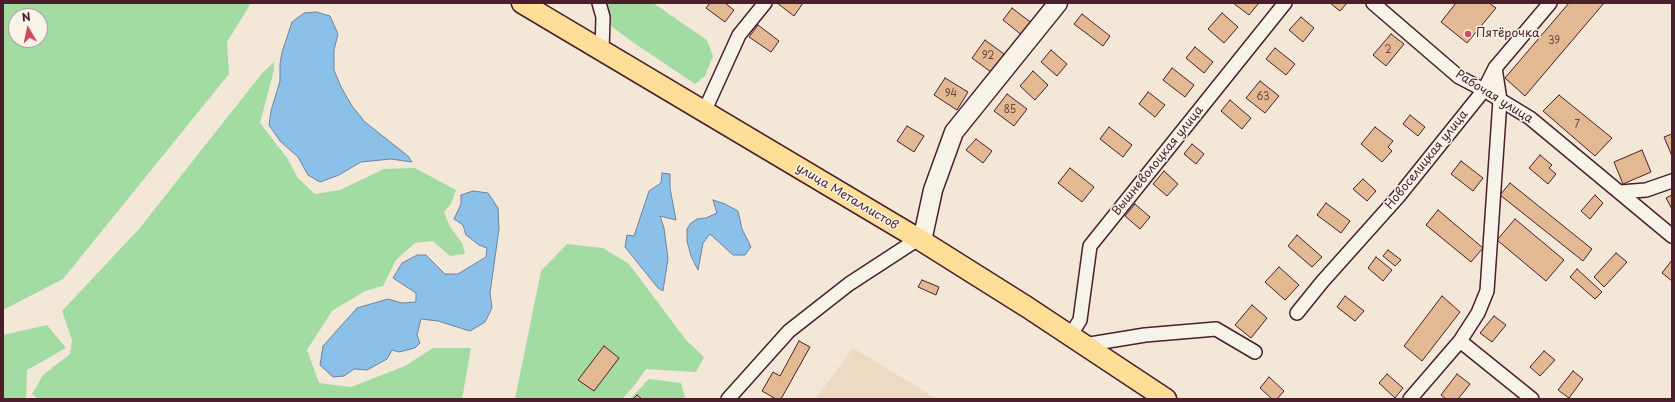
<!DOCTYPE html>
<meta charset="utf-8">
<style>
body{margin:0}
#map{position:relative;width:1675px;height:402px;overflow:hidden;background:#f3e7d7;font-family:"Playpen Sans",sans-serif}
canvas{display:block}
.frame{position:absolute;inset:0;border:4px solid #4a1f2b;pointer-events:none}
.north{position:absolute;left:8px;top:8px;width:40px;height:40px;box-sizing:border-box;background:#f7f3e8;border:1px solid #b29e9c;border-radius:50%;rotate:351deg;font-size:11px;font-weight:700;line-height:16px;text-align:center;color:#4a1f2b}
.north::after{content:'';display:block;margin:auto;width:14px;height:18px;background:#d1495b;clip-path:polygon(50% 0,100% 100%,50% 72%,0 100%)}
</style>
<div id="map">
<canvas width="1675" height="402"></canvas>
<div class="frame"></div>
<div class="north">N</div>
</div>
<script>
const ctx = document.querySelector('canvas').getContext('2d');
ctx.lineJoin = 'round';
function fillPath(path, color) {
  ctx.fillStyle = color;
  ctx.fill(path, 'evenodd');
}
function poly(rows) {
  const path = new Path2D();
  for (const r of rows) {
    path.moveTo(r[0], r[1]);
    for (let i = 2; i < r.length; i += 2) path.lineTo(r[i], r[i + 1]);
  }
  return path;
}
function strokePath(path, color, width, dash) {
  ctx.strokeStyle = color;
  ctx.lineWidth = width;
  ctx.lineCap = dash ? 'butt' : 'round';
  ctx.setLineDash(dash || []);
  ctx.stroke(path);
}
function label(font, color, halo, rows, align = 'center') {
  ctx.font = font + ' "Playpen Sans",sans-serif';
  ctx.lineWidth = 3;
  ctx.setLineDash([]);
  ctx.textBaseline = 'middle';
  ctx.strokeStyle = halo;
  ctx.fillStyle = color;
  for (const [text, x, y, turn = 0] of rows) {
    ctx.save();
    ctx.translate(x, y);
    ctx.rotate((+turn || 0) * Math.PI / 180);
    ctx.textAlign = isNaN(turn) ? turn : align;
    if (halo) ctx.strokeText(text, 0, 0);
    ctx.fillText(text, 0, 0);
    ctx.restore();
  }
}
const built = poly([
 [853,348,937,399,815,399]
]);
const green = poly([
 [3,3,251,3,227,42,229,74,63,279,3,310],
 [16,16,40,16,40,40,16,40],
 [604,3,653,3,707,40,713,56,705,76,695,84,631,41,606,22],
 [274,62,274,70,260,123,287,158,298,178,315,194,340,190,384,169,415,168,456,190,451,204,444,212,450,227,462,243,465,254,450,256,433,241,415,243,396,260,383,286,365,291,332,311,307,350,319,383,351,387,405,366,433,348,471,348,462,399,38,399,32,394,43,375,70,354,72,340,62,311,139,229,263,72],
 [567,244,603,248,629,264,686,340,704,357,696,372,646,369,634,386,622,399,515,399,541,271],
 [47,325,66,348,27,370,26,399,3,399,3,335],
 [649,379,681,383,685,397,684,399,630,399]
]);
const water = poly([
 [316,12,330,16,338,34,334,50,334,70,341,87,352,106,365,122,408,156,412,162,391,159,361,162,339,175,320,182,308,175,298,157,280,141,269,125,271,111,280,81,280,64,282,52,292,22,304,13,316,12],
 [662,173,670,174,670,188,676,220,660,216,664,228,668,259,663,291,658,288,625,247,627,235,634,236,649,191,661,183,662,173],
 [473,191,488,193,498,208,499,229,490,293,492,308,485,322,470,331,438,321,421,319,417,335,420,343,415,348,399,352,392,350,387,359,367,370,354,369,344,376,333,377,320,365,323,346,357,308,388,299,402,303,416,302,416,293,393,278,402,263,417,255,426,255,445,274,458,274,486,257,487,248,479,245,466,235,463,225,454,219,461,204,461,195,473,191],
 [713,200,725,204,738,211,742,229,751,247,745,255,733,255,710,234,703,243,698,270,691,256,687,241,687,229,691,223,697,219,706,218,717,213,713,200]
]);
const building = poly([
 [710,3,725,3,734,10,725,22,706,8,710,3],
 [777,3,803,3,794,16,777,3],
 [1233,3,1259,3,1249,15,1233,3],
 [1330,3,1347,3,1340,11,1330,3],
 [1456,3,1489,3,1496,8,1467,43,1441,22,1456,3],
 [1569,3,1604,3,1525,96,1505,78,1569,3],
 [1012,8,1033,24,1023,36,1003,20,1012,8],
 [1222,13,1238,27,1224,43,1208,29,1222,13],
 [1082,14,1110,36,1103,46,1074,24,1082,14],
 [1301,17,1314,28,1303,42,1289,30,1301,17],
 [758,25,779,41,771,52,749,37,758,25],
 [1391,34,1404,44,1386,66,1373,55,1391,34],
 [985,40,1004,54,991,72,972,58,985,40],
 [1195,47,1213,62,1204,73,1186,58,1195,47],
 [1275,48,1295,64,1286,75,1266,59,1275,48],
 [1051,50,1067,64,1057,76,1041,62,1051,50],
 [1172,68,1194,85,1185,97,1163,80,1172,68],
 [1033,71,1048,85,1035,100,1020,86,1033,71],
 [945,78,968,92,957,110,934,95,945,78],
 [1260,81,1279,96,1265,113,1246,98,1260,81],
 [1148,92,1165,105,1155,117,1139,104,1148,92],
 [1007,94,1027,109,1014,126,994,111,1007,94],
 [1559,95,1612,138,1595,156,1543,111,1559,95],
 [1230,100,1251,118,1242,129,1221,111,1230,100],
 [1410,115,1425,127,1418,136,1403,124,1410,115],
 [907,126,924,136,914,152,897,141,907,126],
 [1109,127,1132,145,1123,157,1100,139,1109,127],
 [1375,127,1393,141,1388,147,1392,151,1382,162,1361,144,1375,127],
 [1672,134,1672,156,1664,137,1672,134],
 [976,139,992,151,983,163,966,150,976,139],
 [1192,144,1204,154,1196,164,1184,154,1192,144],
 [1642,150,1651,172,1623,184,1614,162,1642,150],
 [1540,155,1552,165,1549,168,1556,174,1548,184,1529,168,1540,155],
 [1461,161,1483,178,1473,191,1451,174,1461,161],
 [1070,168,1094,187,1082,202,1058,183,1070,168],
 [1164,171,1178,184,1167,196,1153,184,1164,171],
 [1363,179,1376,191,1367,201,1353,189,1363,179],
 [1510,183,1592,249,1583,261,1500,195,1510,183],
 [1595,195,1603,203,1590,219,1581,211,1595,195],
 [1672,195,1672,209,1666,198,1672,195],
 [1326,203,1350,221,1341,233,1317,215,1326,203],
 [1135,204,1150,217,1140,229,1125,216,1135,204],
 [1438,210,1483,248,1471,262,1426,225,1438,210],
 [1515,219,1564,260,1546,281,1497,240,1515,219],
 [1297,235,1322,257,1312,267,1288,246,1297,235],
 [1388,250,1401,260,1395,266,1383,256,1388,250],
 [1616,253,1627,262,1604,287,1594,277,1616,253],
 [1376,257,1392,270,1383,281,1368,268,1376,257],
 [1672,260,1672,281,1662,273,1672,260],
 [1279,267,1299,285,1285,300,1265,282,1279,267],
 [1577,269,1602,292,1595,299,1570,277,1577,269],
 [922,280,939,287,936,295,918,287,922,280],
 [1345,296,1364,311,1355,321,1337,307,1345,296],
 [1442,296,1460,312,1422,361,1404,346,1442,296],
 [1252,305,1267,318,1251,338,1235,325,1252,305],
 [1494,316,1506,325,1492,342,1480,333,1494,316],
 [799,341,810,347,781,399,776,399,762,391,773,372,780,376,799,341],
 [604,346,619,358,594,391,578,380,604,346],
 [1544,351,1555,360,1540,376,1530,367,1544,351],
 [1573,371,1583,379,1569,398,1558,390,1573,371],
 [1387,374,1403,388,1395,398,1379,383,1387,374],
 [1457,374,1470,384,1458,399,1446,399,1441,395,1457,374],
 [1269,377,1284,391,1277,399,1272,399,1260,388,1269,377],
 [637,395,642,399,633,399,637,395]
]);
const street = poly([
 [599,3,603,17,602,51],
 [1373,3,1459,77,1484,90,1530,118,1672,236],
 [704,112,739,35,765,3],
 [1620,192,1646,190,1672,181],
 [1297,313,1322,282,1398,197,1484,90,1495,68,1550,3],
 [1070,336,1080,320,1090,246,1285,3],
 [1460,341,1532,399],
 [1084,345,1145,335,1216,329,1255,352],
 [728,399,789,331,849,284,918,239],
 [1410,399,1460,341,1478,313,1487,291,1500,100,1495,68]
]);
const secondary = poly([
 [922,241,933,190,954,132,1058,3]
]);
const primary = poly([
 [522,3,922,241,1027,307,1166,399]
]);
const markers = [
 [1468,34,4,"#d1495b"]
];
const numberNames = [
 ["39",1554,41],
 ["2",1388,50],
 ["92",988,56],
 ["94",951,94],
 ["63",1263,97],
 ["85",1010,110],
 ["7",1577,125]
];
const poiNames = [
 ["Пятёрочка",1476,34]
];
const streetNames = [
 ["Рабочая улица",1494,97,32],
 ["Новоселицкая улица",1427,160,-51],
 ["Вышневолоцкая улица",1158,161,-51],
 ["улица Металлистов",847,197,31]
];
fillPath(built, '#eed9c3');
fillPath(green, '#a2dca2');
fillPath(water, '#8bc1e9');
strokePath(water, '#71809d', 1);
fillPath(building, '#e3b993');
strokePath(building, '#4a1f2b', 1);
strokePath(street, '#4a1f2b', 16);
strokePath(secondary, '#4a1f2b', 21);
strokePath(primary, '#4a1f2b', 23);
strokePath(street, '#f7f3e8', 13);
strokePath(secondary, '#f7f3e8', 18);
strokePath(primary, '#fcde96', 20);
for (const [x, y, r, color] of markers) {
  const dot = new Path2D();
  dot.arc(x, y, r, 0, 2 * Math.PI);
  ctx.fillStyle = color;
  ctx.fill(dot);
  strokePath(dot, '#f7f3e8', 1.5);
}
label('10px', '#704645', null, numberNames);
label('12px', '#4a1f2b', '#f7f3e8', poiNames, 'left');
label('12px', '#4a1f2b', '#f7f3e8', streetNames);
</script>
